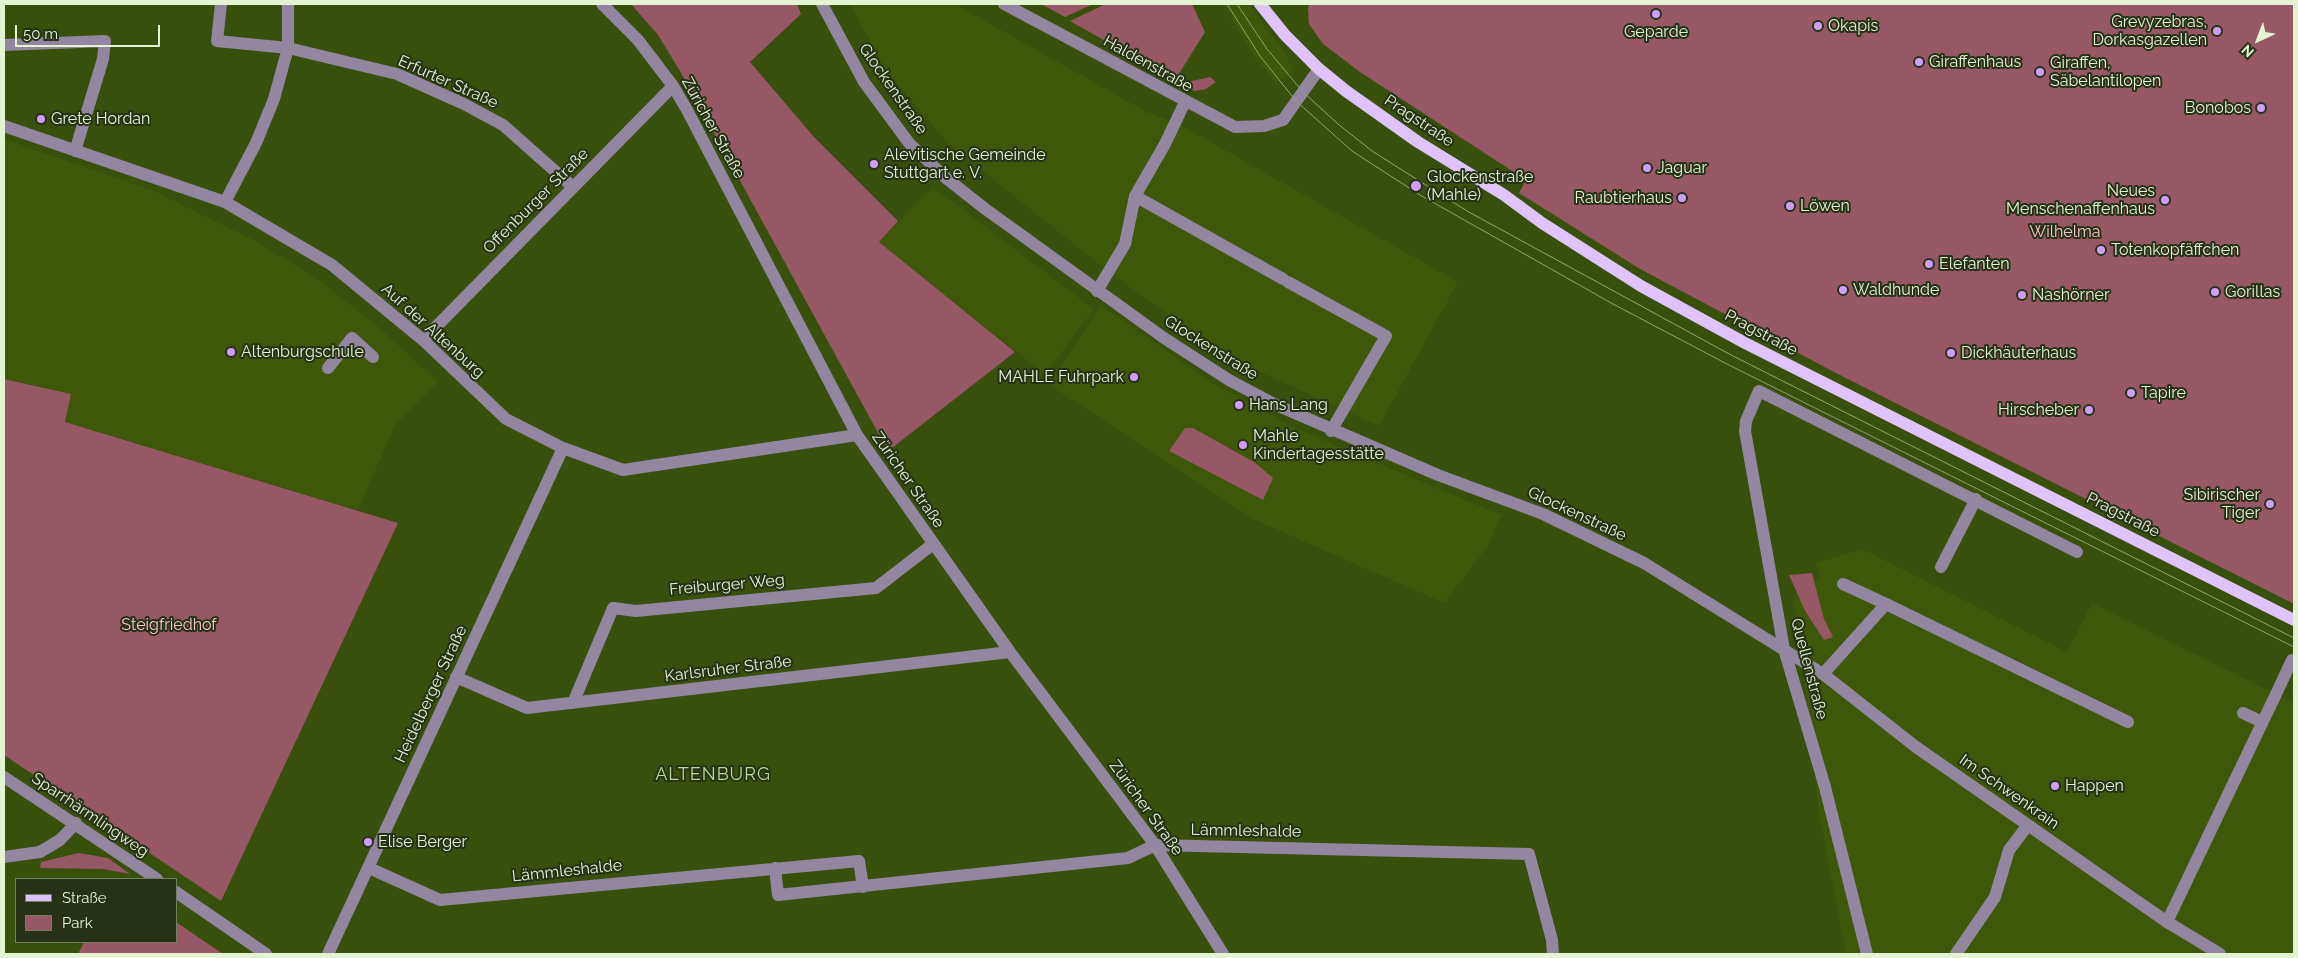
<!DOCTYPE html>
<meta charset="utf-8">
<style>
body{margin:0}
#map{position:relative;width:2298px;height:958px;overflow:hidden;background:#394f0c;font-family:Raleway,sans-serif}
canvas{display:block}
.frame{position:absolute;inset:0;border:5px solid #e4f3d2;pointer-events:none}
.legend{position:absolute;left:15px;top:878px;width:162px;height:65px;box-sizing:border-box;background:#263116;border:1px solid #727f61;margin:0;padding:6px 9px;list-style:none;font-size:15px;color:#e4f3d2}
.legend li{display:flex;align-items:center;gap:10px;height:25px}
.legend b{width:25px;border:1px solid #727f61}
.north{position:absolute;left:2233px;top:15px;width:50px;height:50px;-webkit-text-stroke:4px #263116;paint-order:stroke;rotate:223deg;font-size:14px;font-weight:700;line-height:20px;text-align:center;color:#e4f3d2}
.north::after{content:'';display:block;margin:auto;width:18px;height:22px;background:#e4f3d2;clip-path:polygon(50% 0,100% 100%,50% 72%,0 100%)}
.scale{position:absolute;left:15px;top:25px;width:145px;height:22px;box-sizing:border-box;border:2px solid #e4f3d2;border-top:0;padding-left:6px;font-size:15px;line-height:18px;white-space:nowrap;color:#e4f3d2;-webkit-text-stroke:4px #263116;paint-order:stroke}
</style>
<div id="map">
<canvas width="2298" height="958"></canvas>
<div class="frame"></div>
<ul class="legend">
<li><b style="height:6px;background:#dfc4fb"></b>Straße</li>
<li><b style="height:14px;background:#965865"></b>Park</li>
</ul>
<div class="north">N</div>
<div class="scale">50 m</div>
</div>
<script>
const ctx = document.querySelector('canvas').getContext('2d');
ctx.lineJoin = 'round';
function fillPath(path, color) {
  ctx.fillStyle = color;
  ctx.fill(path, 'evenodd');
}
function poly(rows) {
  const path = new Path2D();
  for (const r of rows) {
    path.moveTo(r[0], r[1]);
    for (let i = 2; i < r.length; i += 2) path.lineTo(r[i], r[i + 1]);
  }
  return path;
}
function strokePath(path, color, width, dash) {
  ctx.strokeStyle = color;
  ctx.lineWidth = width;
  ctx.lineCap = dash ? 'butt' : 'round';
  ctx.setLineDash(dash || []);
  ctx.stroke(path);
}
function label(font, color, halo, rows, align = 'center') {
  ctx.font = font + ' Raleway,sans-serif';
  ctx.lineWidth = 4;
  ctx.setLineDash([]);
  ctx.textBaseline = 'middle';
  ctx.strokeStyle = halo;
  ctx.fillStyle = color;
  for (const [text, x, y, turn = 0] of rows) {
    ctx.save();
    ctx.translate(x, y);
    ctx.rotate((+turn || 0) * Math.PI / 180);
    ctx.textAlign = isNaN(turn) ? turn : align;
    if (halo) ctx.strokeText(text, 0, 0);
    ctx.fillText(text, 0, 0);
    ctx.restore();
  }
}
const built = poly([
 [850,4,955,4,1147,112,1181,125,1458,282,1379,426,1251,368,1203,340,1097,263,947,142,886,71],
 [1223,4,1249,4,1286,55,1293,70,1276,83,1256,60],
 [4,139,154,191,254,240,313,276,372,321,438,382,395,425,358,510,65,422,71,394,4,379],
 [933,187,1094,309,1045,375,879,242],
 [1101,305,1211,382,1295,428,1501,515,1488,546,1444,603,1255,520,1049,385],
 [1862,549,2067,652,2092,603,2294,703,2294,954,1846,954,1819,813,1799,630,1793,600,1821,578,1816,563]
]);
const green = poly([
 [631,4,797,4,801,14,750,62,814,137,898,221,879,242,1015,352,888,451,680,71,658,35],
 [1041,4,1093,4,1065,17],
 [1106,4,1192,4,1205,32,1177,77,1169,77,1070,21],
 [1310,4,2294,4,2294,604,1834,372,1640,269,1519,193,1526,180,1360,72,1323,44,1309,24,1308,8],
 [1210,77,1216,82,1206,89,1195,91,1183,86,1187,82],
 [4,379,71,394,65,422,398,523,221,901,4,755],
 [1185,428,1193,428,1254,462,1273,478,1263,500,1169,451],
 [1812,573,1824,619,1833,637,1824,640,1805,611,1789,575],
 [79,853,108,858,130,874,103,869,40,868,41,862],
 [176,922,223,954,78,954,84,942,176,942]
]);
const minor = poly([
 [221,4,217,41,288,48,397,74,464,104,503,125,573,187],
 [602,4,638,40,673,86,687,110,857,435,1010,652,1155,845,1223,954],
 [822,4,864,82,909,143,946,178,984,208,1164,338,1229,380,1274,404,1438,475,1543,514,1644,563,1823,674,1916,747,2167,922,2220,954],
 [1004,4,1235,127,1264,126,1283,120,1319,69],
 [4,45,105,41,103,59,75,151],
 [4,126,225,202,332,265,423,340,506,419,563,448,623,470,857,435],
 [1135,196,1283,279],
 [225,202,256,143,274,99,288,48,288,4],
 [1288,282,1386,336,1331,431],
 [1097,291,1125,244,1135,196,1165,144,1185,102],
 [423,340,673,86],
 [328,368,352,338,373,357],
 [1941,567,1976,499],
 [1843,584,1886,604],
 [1823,674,1886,604,2128,722],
 [456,677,527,708,1010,652],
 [573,703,613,608,636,611,876,588,933,544],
 [2243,713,2262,722],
 [4,777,157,879],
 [4,857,40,852,60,840,76,823],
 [369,868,440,900,859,861,863,887],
 [775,868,778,895,1128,858,1155,845,1529,854,1552,940,1553,954],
 [176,892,266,954],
 [2167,922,2277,692,2292,660,2294,661],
 [328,954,563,448],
 [1867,954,1825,787,1784,649,1745,431,1746,421,1759,391,2077,552],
 [1956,954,1995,897,2009,850,2028,825]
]);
const major = poly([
 [1260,4,1285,35,1319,69,1346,91,1418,142,1504,195,1542,223,1641,286,1745,343,2294,620]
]);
const tram = poly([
 [1227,4,1260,56,1296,101,1352,151,1420,195,1613,304,1725,363,2294,647],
 [1237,4,1267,49,1303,92,1338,124,1372,151,1467,211,1731,355,2294,638]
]);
const markers = [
 [1656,14,5,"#d09dff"],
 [1818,26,5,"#d09dff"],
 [2217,31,5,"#d09dff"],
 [1919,62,5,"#d09dff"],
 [2040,72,5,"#d09dff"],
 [2261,108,5,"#d09dff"],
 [41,119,5,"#d09dff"],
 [874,164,5,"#d09dff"],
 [1647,168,5,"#d09dff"],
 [1416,186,6,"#d09dff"],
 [1682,198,5,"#d09dff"],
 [2165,200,5,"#d09dff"],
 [1790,206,5,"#d09dff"],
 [2101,250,5,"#d09dff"],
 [1929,264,5,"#d09dff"],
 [1843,290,5,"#d09dff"],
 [2215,292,5,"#d09dff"],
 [2022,295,5,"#d09dff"],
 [231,352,5,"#d09dff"],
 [1951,353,5,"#d09dff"],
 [1134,377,5,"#d09dff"],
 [2131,393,5,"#d09dff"],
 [1239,405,5,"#d09dff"],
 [2089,410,5,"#d09dff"],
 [1243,445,5,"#d09dff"],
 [2270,504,5,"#d09dff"],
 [2055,786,5,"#d09dff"],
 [368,842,5,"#d09dff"]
];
const poiNames = [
 ["Grevyzebras,",2207,22,"right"],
 ["Dorkasgazellen",2207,40,"right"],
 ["Okapis",1828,26],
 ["Geparde",1656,32,"center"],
 ["Giraffenhaus",1929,62],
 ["Giraffen,",2050,63],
 ["Säbelantilopen",2050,81],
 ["Bonobos",2251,108,"right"],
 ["Grete Hordan",51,119],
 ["Alevitische Gemeinde",884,155],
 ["Stuttgart e. V.",884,173],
 ["Jaguar",1657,168],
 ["Glockenstraße",1427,177],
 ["(Mahle)",1427,195],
 ["Neues",2155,191,"right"],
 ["Menschenaffenhaus",2155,209,"right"],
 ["Raubtierhaus",1672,198,"right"],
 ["Löwen",1800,206],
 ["Totenkopfäffchen",2111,250],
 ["Elefanten",1939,264],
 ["Waldhunde",1853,290],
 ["Gorillas",2225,292],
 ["Nashörner",2032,295],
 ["Altenburgschule",241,352],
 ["Dickhäuterhaus",1961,353],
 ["MAHLE Fuhrpark",1124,377,"right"],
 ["Tapire",2141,393],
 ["Hans Lang",1249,405],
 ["Hirscheber",2079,410,"right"],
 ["Mahle",1253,436],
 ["Kindertagesstätte",1253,454],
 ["Sibirischer",2260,495,"right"],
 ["Tiger",2260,513,"right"],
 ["Happen",2065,786],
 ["Elise Berger",378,842]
];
const streetNames = [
 ["Haldenstraße",1148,64,29],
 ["Erfurter Straße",448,82,24],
 ["Glockenstraße",893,89,55],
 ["Pragstraße",1419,121,34],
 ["Züricher Straße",713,128,61],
 ["Offenburger Straße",536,201,-45],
 ["Auf der Altenburg",433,331,42],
 ["Pragstraße",1761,333,28],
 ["Glockenstraße",1211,348,32],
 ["Züricher Straße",908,480,55],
 ["Glockenstraße",1577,514,25],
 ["Pragstraße",2123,515,27],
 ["Freiburger Weg",727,585,-5],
 ["Karlsruher Straße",728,669,-7],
 ["Quellenstraße",1809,669,75],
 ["Heidelberger Straße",431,694,-65],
 ["Im Schwenkrain",2009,792,35],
 ["Züricher Straße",1146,808,54],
 ["Sparrhärmlingweg",90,815,34],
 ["Lämmleshalde",1246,831,1],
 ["Lämmleshalde",567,871,-6]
];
const parkNames = [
 ["Wilhelma",2065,232],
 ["Steigfriedhof",169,625]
];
const neighbourhoodNames = [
 ["ALTENBURG",713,775]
];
fillPath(built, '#3e5708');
fillPath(green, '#965865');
strokePath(minor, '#9386a1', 12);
strokePath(major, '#dfc4fb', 12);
strokePath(tram, '#91a372', 1);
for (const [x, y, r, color] of markers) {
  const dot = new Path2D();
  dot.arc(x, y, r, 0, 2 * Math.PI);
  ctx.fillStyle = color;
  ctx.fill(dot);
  strokePath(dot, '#263116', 2);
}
label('16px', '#e4f3d2', '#263116', poiNames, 'left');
label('16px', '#e4f3d2', '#263116', streetNames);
label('16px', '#f9c4cd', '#263116', parkNames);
ctx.letterSpacing = '1px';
label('18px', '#bbd895', '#263116', neighbourhoodNames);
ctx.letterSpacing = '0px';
</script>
